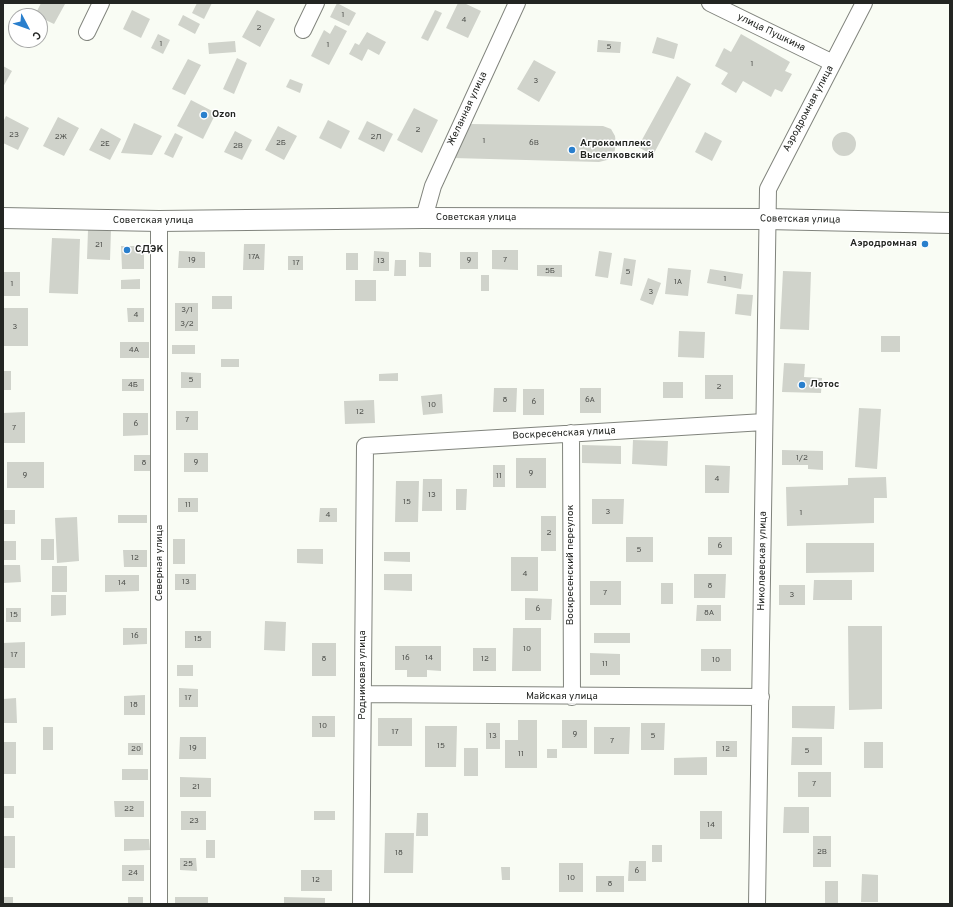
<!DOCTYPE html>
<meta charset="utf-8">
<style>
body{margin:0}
#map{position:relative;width:953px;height:907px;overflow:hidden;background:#f9fcf4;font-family:Overpass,sans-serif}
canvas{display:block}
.frame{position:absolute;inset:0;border:4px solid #232522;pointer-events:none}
.north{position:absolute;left:8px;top:8px;width:40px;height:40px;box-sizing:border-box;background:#fff;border:1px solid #a7a8a7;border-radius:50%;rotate:131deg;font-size:11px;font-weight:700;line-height:16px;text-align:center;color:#232522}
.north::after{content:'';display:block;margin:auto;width:14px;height:18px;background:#297fcd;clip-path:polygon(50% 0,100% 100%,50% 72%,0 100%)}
</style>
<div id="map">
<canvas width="953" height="907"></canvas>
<div class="frame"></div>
<div class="north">С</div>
</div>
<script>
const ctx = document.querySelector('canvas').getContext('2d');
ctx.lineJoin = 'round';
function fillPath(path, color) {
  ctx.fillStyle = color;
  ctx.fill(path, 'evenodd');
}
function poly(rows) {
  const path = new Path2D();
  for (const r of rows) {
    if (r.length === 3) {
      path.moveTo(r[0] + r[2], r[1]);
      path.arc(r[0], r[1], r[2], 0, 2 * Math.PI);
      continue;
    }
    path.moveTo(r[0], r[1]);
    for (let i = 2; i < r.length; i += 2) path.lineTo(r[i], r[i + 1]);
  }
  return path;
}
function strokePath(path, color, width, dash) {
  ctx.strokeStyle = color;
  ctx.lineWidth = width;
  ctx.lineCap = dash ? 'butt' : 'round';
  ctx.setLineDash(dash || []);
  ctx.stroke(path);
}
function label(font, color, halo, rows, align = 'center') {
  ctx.font = font + ' Overpass,sans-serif';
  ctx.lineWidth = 3;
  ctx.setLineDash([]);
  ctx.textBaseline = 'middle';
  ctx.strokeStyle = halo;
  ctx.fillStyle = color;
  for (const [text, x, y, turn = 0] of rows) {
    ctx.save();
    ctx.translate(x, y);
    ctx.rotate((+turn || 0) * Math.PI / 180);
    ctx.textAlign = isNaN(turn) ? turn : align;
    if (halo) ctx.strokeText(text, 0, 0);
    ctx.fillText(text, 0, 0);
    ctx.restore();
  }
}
const building = poly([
 [41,3,65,4,54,24,35,15],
 [197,3,212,3,204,19,192,13],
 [337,3,356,13,349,26,330,17],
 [458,3,464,3,481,11,468,38,446,28],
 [132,10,150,19,141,38,123,29],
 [257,10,275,19,260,47,242,37],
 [435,10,442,13,428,41,421,38],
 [183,15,200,24,195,34,178,25],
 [335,25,347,31,329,65,311,56,324,30,330,34],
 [367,32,386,42,379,55,368,49,362,61,349,54,355,43,359,45],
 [158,34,170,40,163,54,151,48],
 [741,34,790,62,785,71,792,74,782,92,775,89,771,97,743,81,736,93,721,84,728,73,715,66,724,48,731,52],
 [657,37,678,44,674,59,652,53],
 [598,40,621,42,620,53,597,52],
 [235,41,236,52,209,54,208,43],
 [237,58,247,63,234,94,223,89],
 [188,59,201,65,185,95,172,89],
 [534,60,556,72,539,102,517,89],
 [3,66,12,71,3,87],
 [677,76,691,84,653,155,638,147],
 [290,79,303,84,300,93,286,87],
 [191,100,216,113,203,139,177,126],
 [414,108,438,120,422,153,397,140],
 [6,116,29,128,18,150,3,143,3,122],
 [58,117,79,128,64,156,43,146],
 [328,120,350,131,341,149,319,138],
 [367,121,393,134,384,152,358,139],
 [134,123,162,136,152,155,121,153],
 [470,124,603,126,611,129,615,136,616,144,614,154,607,160,599,162,453,158],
 [278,126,297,136,284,160,265,150],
 [101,128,121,139,110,160,89,150],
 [235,131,252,140,242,160,224,152],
 [705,132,722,141,712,161,695,152],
 [844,144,12],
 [175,133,183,137,173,158,164,154],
 [88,230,111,230,110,260,87,259],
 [52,238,80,239,78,294,49,293],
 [244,244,265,244,264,270,243,270],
 [121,246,144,246,144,269,122,269],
 [492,250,518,250,518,270,492,269],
 [179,251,205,252,205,268,178,268],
 [374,251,389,252,389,271,373,271],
 [599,251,612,253,608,278,595,276],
 [419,252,431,253,431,267,419,267],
 [460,252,478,252,478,269,460,269],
 [346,253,358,253,358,270,346,270],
 [288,256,303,256,303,270,288,270],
 [624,258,636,260,632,286,620,284],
 [395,260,406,260,406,276,394,276],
 [537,265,562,265,562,277,537,276],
 [668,268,691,270,688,296,665,294],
 [710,269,743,274,741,289,707,283],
 [783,271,811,272,809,330,780,329],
 [3,272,20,272,20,296,3,296],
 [481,275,489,275,489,291,481,291],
 [648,278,661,283,653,305,640,300],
 [140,279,140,289,121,289,121,280],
 [355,280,376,280,376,301,355,301],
 [737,294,753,295,751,316,735,314],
 [212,296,232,296,232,309,212,309],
 [175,303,198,303,198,331,175,331],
 [3,308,28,308,28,346,3,346],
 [127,308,144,308,144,322,128,322],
 [679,331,705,332,704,358,678,357],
 [881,336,900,336,900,352,881,352],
 [120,342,149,342,149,358,120,358],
 [172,345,195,345,195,354,172,354],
 [221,359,239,359,239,367,221,367],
 [784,363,805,364,804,377,822,378,821,393,782,392],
 [3,371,11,371,11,390,3,390],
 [181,372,201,373,201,388,181,388],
 [398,373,398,381,379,381,379,374],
 [705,375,733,375,733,399,705,399],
 [122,379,144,379,144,391,122,391],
 [663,382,683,382,683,398,663,398],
 [494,388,517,388,516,412,493,412],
 [580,388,601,388,601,413,580,413],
 [523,389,544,389,544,415,523,415],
 [442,394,443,413,423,415,421,396],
 [374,400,375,423,345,424,344,401],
 [859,408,881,409,877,469,855,467],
 [176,411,198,411,198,430,176,430],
 [25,412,25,443,3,443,3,413],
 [123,413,148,413,148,435,123,436],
 [633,440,668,441,667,466,632,464],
 [582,445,621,446,621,464,582,463],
 [782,450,823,451,823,470,808,469,808,465,782,465],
 [184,453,208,453,208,472,184,472],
 [134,455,154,455,154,471,134,471],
 [516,458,546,458,546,488,516,488],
 [7,462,44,462,44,488,7,488],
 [493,465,505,465,505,487,493,487],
 [705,465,730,466,729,493,705,493],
 [886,477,887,498,874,498,874,523,787,526,786,487,848,485,848,478],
 [423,479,442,479,442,511,422,511],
 [396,481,419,481,418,522,395,522],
 [456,489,467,489,466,510,456,510],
 [178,498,198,498,198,512,178,512],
 [592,499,624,499,623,524,592,524],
 [320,508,337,508,337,522,319,522],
 [3,510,15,510,15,524,3,524],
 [118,515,147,515,147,523,118,523],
 [541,516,556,516,556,551,541,551],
 [77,517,79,561,57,563,55,518],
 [626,537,653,537,653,562,626,562],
 [708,537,732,537,732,555,708,555],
 [41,539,54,539,54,560,41,560],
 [173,539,185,539,185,564,173,564],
 [3,541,16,541,16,560,3,560],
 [806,543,874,543,874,572,806,573],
 [297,549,323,549,323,564,297,563],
 [123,550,147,550,147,567,124,567],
 [384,552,410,552,410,562,384,561],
 [511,557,538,557,538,591,511,591],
 [3,565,20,565,21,582,3,583],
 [52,566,67,566,67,592,52,592],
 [175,574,196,574,196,590,175,590],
 [384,574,412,574,412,591,384,590],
 [694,574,726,574,725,598,694,598],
 [105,575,139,575,139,591,105,592],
 [814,580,852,580,852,600,813,600],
 [590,581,621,581,621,605,590,605],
 [661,583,673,583,673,604,661,604],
 [779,585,805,585,805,605,779,605],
 [51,595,66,595,66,615,51,616],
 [525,598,552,599,551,620,525,620],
 [697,605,721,605,721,621,696,621],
 [6,608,21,608,21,622,6,622],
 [265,621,286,622,285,651,264,650],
 [848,626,882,626,882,709,849,710],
 [123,628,147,628,147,644,123,645],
 [513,628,541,628,541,671,512,671],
 [185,631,211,631,211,648,185,648],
 [594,633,630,633,630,643,594,643],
 [25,642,25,668,3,668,3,643],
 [312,643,336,643,336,676,312,676],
 [395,646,441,646,441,671,427,670,427,677,407,677,407,670,395,670],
 [473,648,496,648,496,671,473,671],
 [701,649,731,649,731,671,701,671],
 [590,653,620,654,620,675,590,675],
 [177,665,193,665,193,676,177,676],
 [179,688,198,689,198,707,179,707],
 [145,695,145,715,124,715,124,696],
 [16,698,17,723,3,723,3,699],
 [792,706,835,706,834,729,792,728],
 [312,716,335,716,335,737,312,737],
 [378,718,412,718,412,746,378,746],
 [518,720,537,720,537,768,505,768,505,740,518,740],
 [562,720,587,720,587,748,562,748],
 [486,723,500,723,500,749,486,749],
 [641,723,665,723,664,750,641,750],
 [425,726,457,726,456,767,425,767],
 [43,727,53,727,53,750,43,750],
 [594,727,630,727,629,754,594,754],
 [180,737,206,737,206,759,179,759],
 [792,737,822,737,822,765,791,765],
 [716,741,737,741,737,757,716,757],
 [3,742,16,742,16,774,3,774],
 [864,742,883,742,883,768,864,768],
 [128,743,143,743,143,755,128,755],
 [464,748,478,748,478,776,464,776],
 [547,749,557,749,557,758,547,758],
 [707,757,707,775,674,775,674,758],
 [122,769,148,769,148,780,122,780],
 [798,772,831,772,831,797,798,797],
 [180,777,211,778,211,797,180,797],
 [114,801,144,801,144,817,115,817],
 [3,806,14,806,14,818,3,818],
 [784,807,809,807,809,833,783,833],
 [181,811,206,811,206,830,181,830],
 [314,811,335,811,335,820,314,820],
 [700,811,722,811,722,839,700,839],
 [417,813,428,813,428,836,416,836],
 [385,833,414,833,413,873,384,873],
 [3,836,15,836,15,868,3,868],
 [813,836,831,836,831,867,813,867],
 [124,839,149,839,150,850,124,851],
 [206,840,215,840,215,858,206,858],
 [652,845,662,845,662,862,652,862],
 [180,858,196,858,197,871,180,870],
 [629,861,646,861,646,881,628,881],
 [559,863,583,863,583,892,559,892],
 [122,865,144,865,144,881,122,881],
 [501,867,510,867,510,880,502,880],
 [301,870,332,870,332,891,301,891],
 [862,874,878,875,878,902,861,902],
 [596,876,624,876,624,892,596,892],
 [825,881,838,881,838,904,825,904],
 [3,897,13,897,13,904,3,904],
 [128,897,143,897,143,904,128,904],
 [175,897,208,897,208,904,175,904],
 [284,897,325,898,325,904,284,904]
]);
const minor = poly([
 [710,3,833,63],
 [303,30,316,3],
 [87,32,101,3],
 [424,218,433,186,517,3],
 [159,221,159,904],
 [571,433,572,697],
 [363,694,761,697],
 [361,904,365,446,764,422],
 [757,904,768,189,864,3]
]);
const major = poly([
 [3,218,159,221,424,218,766,219,950,223]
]);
const markers = [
 [204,115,4,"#297fcd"],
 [572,150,4,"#297fcd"],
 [925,244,4,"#297fcd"],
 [127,250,4,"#297fcd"],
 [802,385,4,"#297fcd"]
];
const numberNames = [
 ["1",343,15],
 ["4",464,20],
 ["2",259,28],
 ["1",161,44],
 ["1",328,45],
 ["5",609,47],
 ["1",752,64],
 ["3",536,81],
 ["2",418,130],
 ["2З",14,135],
 ["2Ж",61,137],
 ["2Л",376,137],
 ["1",484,141],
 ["2Б",281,143],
 ["6В",534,143],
 ["2Е",105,144],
 ["2В",238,146],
 ["21",99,245],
 ["17А",254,257],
 ["19",192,260],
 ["9",469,260],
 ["7",505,260],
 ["13",381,261],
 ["17",296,263],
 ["5Б",550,271],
 ["5",628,272],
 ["1",725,279],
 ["1А",678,282],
 ["1",12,284],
 ["3",651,292],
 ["3/1",187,310],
 ["4",136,315],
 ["3/2",187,324],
 ["3",15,327],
 ["4А",134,350],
 ["5",191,380],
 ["4Б",133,385],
 ["2",719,387],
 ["8",505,400],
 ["6А",590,400],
 ["6",534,402],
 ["10",432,405],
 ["12",360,412],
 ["7",187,420],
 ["6",136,424],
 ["7",14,428],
 ["1/2",802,458],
 ["9",196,462],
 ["8",144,463],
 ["9",531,473],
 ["9",25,475],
 ["11",499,476],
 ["4",717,479],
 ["13",432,495],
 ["15",407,502],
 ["11",188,505],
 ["3",608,512],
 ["1",801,513],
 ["4",328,515],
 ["2",549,533],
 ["6",720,546],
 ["5",639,550],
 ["12",135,558],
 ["4",525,574],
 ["13",186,582],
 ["14",122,583],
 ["8",710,586],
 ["7",605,593],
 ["3",792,595],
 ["6",538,609],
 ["8А",709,613],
 ["15",14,615],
 ["16",135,636],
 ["15",198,639],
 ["10",527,649],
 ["17",14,655],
 ["16",406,658],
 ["14",429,658],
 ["8",324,659],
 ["12",485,659],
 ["10",716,660],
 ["11",605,664],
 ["17",188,698],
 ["18",134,705],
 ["10",323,726],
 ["17",395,732],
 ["9",575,734],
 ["13",493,736],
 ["5",653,736],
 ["7",612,741],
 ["15",441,746],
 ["19",193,748],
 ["20",136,749],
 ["12",726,749],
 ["5",807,751],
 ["11",521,754],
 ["7",814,784],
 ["21",196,787],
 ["22",129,809],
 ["23",194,821],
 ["14",711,825],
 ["2В",822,852],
 ["18",399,853],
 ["25",188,864],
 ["6",637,871],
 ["24",133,873],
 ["10",571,878],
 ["12",316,880],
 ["8",610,884]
];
const streetNames = [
 ["улица Пушкина",771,33,26],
 ["Желанная улица",468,109,-65],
 ["Аэродромная улица",809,109,-62],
 ["Советская улица",476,218],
 ["Советская улица",800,220,1],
 ["Советская улица",153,221],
 ["Воскресенская улица",564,434,-3],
 ["Николаевская улица",763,561,-89],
 ["Северная улица",160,563,-90],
 ["Воскресенский переулок",571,565,-90],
 ["Родниковая улица",363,675,-90],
 ["Майская улица",562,697]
];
const poiNames = [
 ["Ozon",212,115],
 ["Агрокомплекс",580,144],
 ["Выселковский",580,156],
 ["Аэродромная",917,244,"right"],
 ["СДЭК",135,250],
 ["Лотос",810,385]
];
fillPath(building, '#d0d3cb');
strokePath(minor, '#81847d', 18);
strokePath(major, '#81847d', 22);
strokePath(minor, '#fff', 16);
strokePath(major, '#fff', 20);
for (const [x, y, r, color] of markers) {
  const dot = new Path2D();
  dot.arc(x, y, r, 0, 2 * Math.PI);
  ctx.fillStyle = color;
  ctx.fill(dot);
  strokePath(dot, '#fff', 1.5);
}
label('8px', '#4e504c', null, numberNames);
label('10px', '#232522', '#fff', streetNames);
label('bold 10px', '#232522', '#fff', poiNames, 'left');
</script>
